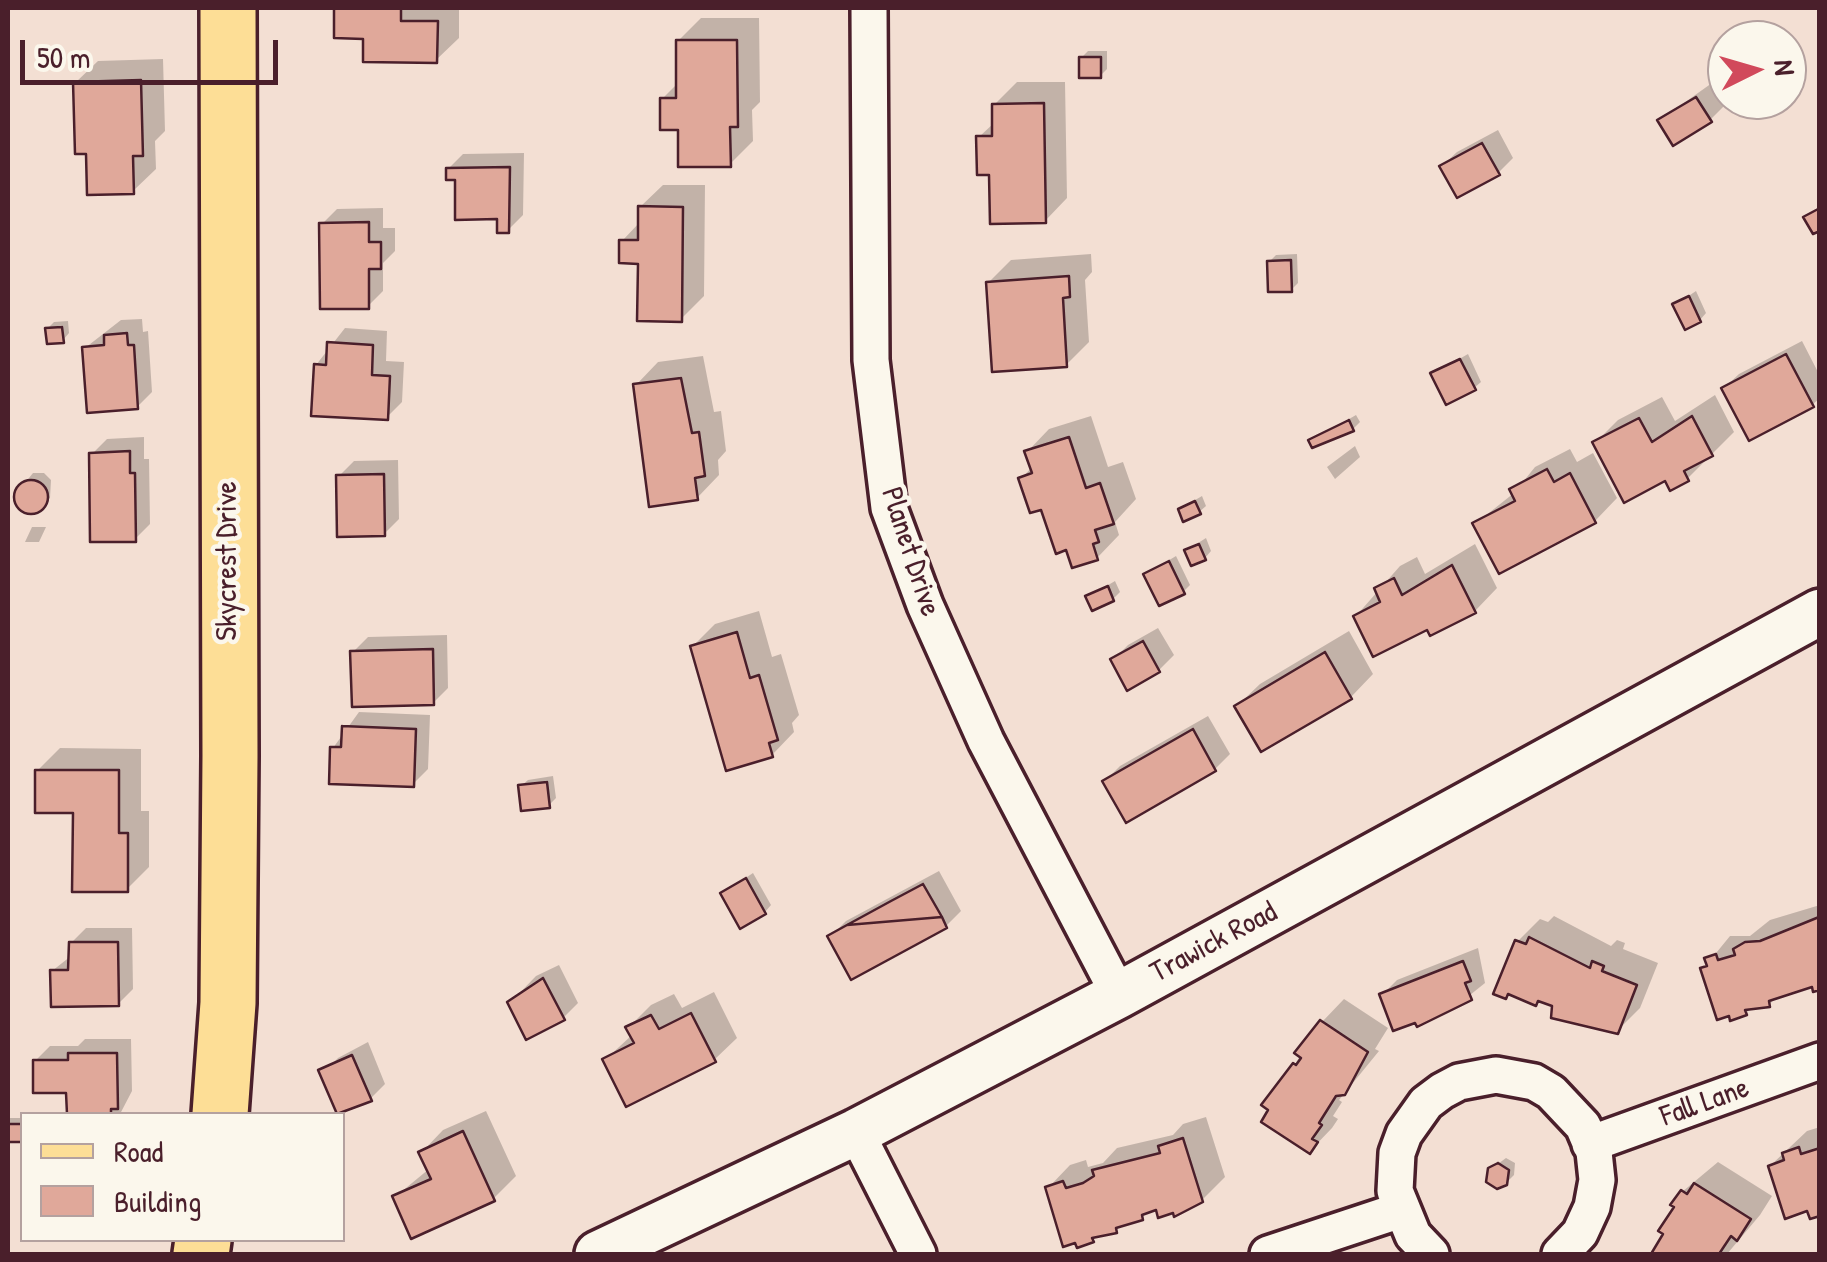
<!DOCTYPE html>
<style>
body{margin:0}
#map{position:relative;width:1827px;height:1262px;overflow:hidden;background:#f3dfd3;font-family:"Patrick Hand",sans-serif}
canvas{display:block}
.frame{position:absolute;inset:0;border:10px solid #4a1f2b;pointer-events:none}
.legend{position:absolute;left:20px;top:1112px;width:325px;height:130px;box-sizing:border-box;background:#fbf7ec;border:2px solid #b4a19f;margin:0;padding:12px 18px;list-style:none;font-size:30px;color:#4a1f2b}
.legend li{display:flex;align-items:center;gap:20px;height:50px}
.legend b{width:50px;border:2px solid #b4a19f}
.north{position:absolute;left:1707px;top:20px;width:100px;height:100px;box-sizing:border-box;background:#fbf7ec;border:2px solid #b4a19f;border-radius:50%;rotate:85deg;font-size:28px;font-weight:700;line-height:40px;text-align:center;color:#4a1f2b}
.north::after{content:'';display:block;margin:auto;width:35px;height:45px;background:#d1495b;clip-path:polygon(50% 0,100% 100%,50% 72%,0 100%)}
.scale{position:absolute;left:20px;top:40px;width:258px;height:45px;box-sizing:border-box;border:5px solid #4a1f2b;border-top:0;padding-left:12px;font-size:30px;line-height:35px;white-space:nowrap;color:#4a1f2b;-webkit-text-stroke:8px #fbf7ec;paint-order:stroke}
</style>
<div id="map">
<canvas width="1827" height="1262"></canvas>
<div class="frame"></div>
<ul class="legend">
<li><b style="height:12px;background:#fdde96"></b>Road</li>
<li><b style="height:28px;background:#e0a89a"></b>Building</li>
</ul>
<div class="north">N</div>
<div class="scale">50 m</div>
</div>
<script>
const ctx = document.querySelector('canvas').getContext('2d');
ctx.lineJoin = 'round';
function fillPath(path, color) {
  ctx.fillStyle = color;
  ctx.fill(path, 'evenodd');
}
function poly(rows) {
  const path = new Path2D();
  for (const r of rows) {
    if (r.length === 3) {
      path.moveTo(r[0] + r[2], r[1]);
      path.arc(r[0], r[1], r[2], 0, 2 * Math.PI);
      continue;
    }
    path.moveTo(r[0], r[1]);
    for (let i = 2; i < r.length; i += 2) path.lineTo(r[i], r[i + 1]);
  }
  return path;
}
function strokePath(path, color, width, dash) {
  ctx.strokeStyle = color;
  ctx.lineWidth = width;
  ctx.lineCap = dash ? 'butt' : 'round';
  ctx.setLineDash(dash || []);
  ctx.stroke(path);
}
function label(font, color, halo, rows, align = 'center') {
  ctx.font = font + ' "Patrick Hand",sans-serif';
  ctx.lineWidth = 9;
  ctx.setLineDash([]);
  ctx.textBaseline = 'middle';
  ctx.strokeStyle = halo;
  ctx.fillStyle = color;
  for (const [text, x, y, turn = 0] of rows) {
    ctx.save();
    ctx.translate(x, y);
    ctx.rotate((+turn || 0) * Math.PI / 180);
    ctx.textAlign = isNaN(turn) ? turn : align;
    if (halo) ctx.strokeText(text, 0, 0);
    ctx.fillText(text, 0, 0);
    ctx.restore();
  }
}
const shadow = poly([
 [337,8,459,8,459,38,436,60,366,36,337,36],
 [701,18,759,18,760,102,752,110,753,141,730,164,681,128,662,99,678,83,678,41],
 [1088,51,1107,51,1107,69,1100,76,1081,58],
 [163,59,165,131,155,141,156,169,133,191,88,152,75,83,98,61],
 [1017,82,1065,82,1067,198,1045,221,991,173,979,137,995,122,994,105],
 [1712,83,1725,105,1710,120,1660,120],
 [1498,130,1513,158,1498,173,1442,166,1457,152],
 [524,153,523,215,508,230,448,169,463,154],
 [663,185,705,185,704,296,681,319,622,241,640,222,640,207],
 [383,208,383,228,395,228,395,251,383,263,383,291,368,306,322,224,337,209],
 [1091,254,1092,272,1085,280,1089,342,1066,365,988,283,1011,260],
 [1297,254,1298,283,1291,290,1269,262,1276,255],
 [1696,291,1706,313,1700,320,1675,305],
 [142,319,143,332,148,331,152,392,137,407,85,348,121,320],
 [68,321,69,333,63,340,47,329,54,322],
 [345,328,387,331,386,361,404,362,402,402,387,417,316,365],
 [1802,341,1820,376,1820,398,1812,405,1724,388,1739,374],
 [1468,354,1481,382,1474,388,1433,374],
 [703,356,714,412,721,411,726,451,718,460,719,475,697,498,636,385,658,362],
 [1715,395,1734,432,1687,479,1666,478,1595,443,1618,420,1662,397,1675,421],
 [1356,415,1360,422,1353,429,1322,445,1311,441],
 [1091,416,1108,467,1123,462,1136,499,1115,522,1119,535,1097,558,1068,547,1021,479,1032,467,1027,452,1049,429],
 [144,437,144,459,149,459,150,524,135,539,92,454,107,439],
 [1355,446,1360,457,1335,479,1327,467],
 [1570,449,1577,462,1593,453,1617,498,1595,521,1500,571,1475,524,1514,493,1535,467],
 [398,460,399,519,384,534,339,476,354,461],
 [33,473,44,473,51,480,50,498,34,513,27,514,20,506,20,489],
 [1202,496,1206,506,1199,512,1180,509],
 [32,527,46,527,39,542,25,542],
 [1206,538,1211,551,1205,558,1187,550],
 [1475,544,1497,588,1475,611,1428,626,1356,616,1400,566,1417,557,1425,574],
 [1176,556,1190,585,1183,592,1146,574],
 [1115,581,1120,592,1113,599,1088,597],
 [759,611,772,657,781,654,799,715,792,723,794,732,772,755,692,647,715,624],
 [1158,628,1174,655,1159,670,1113,660,1128,645],
 [1349,631,1373,674,1351,697,1262,749,1237,706,1260,684],
 [447,635,448,688,433,703,353,652,368,637],
 [359,712,430,715,428,769,413,784,333,748],
 [1208,716,1230,754,1215,769,1127,820,1105,781,1120,766],
 [60,748,141,749,141,811,149,811,149,867,127,889,75,810,37,771],
 [553,776,556,798,549,805,521,786,528,780],
 [939,871,961,911,946,926,831,936,846,921],
 [753,873,771,905,765,912,723,893],
 [1820,905,1820,984,1777,996,1769,1005,1755,1004,1746,1013,1703,969,1730,936,1750,936,1770,920],
 [1554,916,1611,946,1617,940,1625,943,1623,949,1658,963,1640,1008,1617,1031,1554,1005,1517,942,1540,919,1548,922],
 [86,928,132,928,133,989,118,1004,52,971,71,956,71,943],
 [1478,948,1485,983,1450,1011,1418,1024,1382,995,1397,980],
 [559,965,578,1003,563,1018,510,1003,536,976],
 [714,992,737,1038,714,1060,605,1060,632,1035,628,1028,651,1005,674,994,682,1008],
 [1344,999,1388,1028,1375,1049,1379,1051,1339,1100,1342,1102,1333,1116,1338,1119,1332,1128,1310,1151,1295,1064,1322,1022],
 [85,1039,131,1039,132,1091,120,1114,69,1114,68,1091,35,1061,50,1046,78,1046],
 [368,1042,385,1084,370,1099,323,1073,338,1058],
 [486,1111,516,1176,493,1199,395,1197,429,1169,421,1153,443,1130],
 [1206,1117,1225,1177,1202,1200,1149,1210,1092,1240,1048,1188,1070,1165,1086,1160,1088,1167,1103,1163,1117,1148,1173,1135,1183,1124],
 [8,1118,22,1118,22,1140,8,1139],
 [1820,1127,1820,1213,1770,1166,1807,1131],
 [1506,1158,1515,1163,1514,1175,1506,1183,1491,1169],
 [1718,1162,1772,1196,1760,1215,1727,1254,1654,1254,1682,1192]
]);
const building = poly([
 [334,8,401,8,401,21,438,21,437,63,363,62,363,39,334,38,334,8],
 [676,40,737,40,738,127,730,127,731,167,678,167,678,130,660,130,660,98,676,98,676,40],
 [1079,57,1101,57,1101,78,1079,78,1079,57],
 [141,80,143,156,133,156,134,194,87,195,86,154,75,154,73,82,141,80],
 [1696,97,1712,122,1673,146,1657,120,1696,97],
 [1044,103,1046,223,990,224,989,175,977,175,976,136,992,136,992,104,1044,103],
 [1482,143,1500,175,1457,198,1439,166,1482,143],
 [510,167,509,233,497,233,497,219,455,220,455,180,446,180,446,168,510,167],
 [638,206,683,207,682,322,637,321,638,264,619,263,619,240,638,240,638,206],
 [1820,208,1820,231,1813,234,1803,217,1820,208],
 [369,222,369,242,381,242,381,269,369,269,369,309,320,309,319,223,369,222],
 [1291,260,1292,292,1268,292,1267,261,1291,260],
 [1069,276,1070,297,1063,298,1067,367,992,372,986,282,1069,276],
 [1689,296,1701,322,1685,330,1672,304,1689,296],
 [62,327,64,343,47,344,45,328,62,327],
 [127,333,128,345,134,345,138,409,87,413,82,347,104,345,104,335,127,333],
 [327,342,373,345,372,375,390,376,388,420,311,416,314,364,326,365,327,342],
 [1786,354,1814,407,1749,441,1721,388,1786,354],
 [1460,359,1476,390,1446,405,1430,373,1460,359],
 [681,378,692,433,699,432,705,476,695,478,698,500,649,507,633,384,681,378],
 [1692,416,1713,456,1684,471,1689,481,1670,491,1665,481,1624,503,1592,442,1639,418,1652,442,1692,416],
 [1349,420,1354,431,1312,448,1308,440,1349,420],
 [1069,437,1086,488,1100,483,1114,524,1095,530,1099,542,1093,544,1098,560,1072,568,1066,550,1056,554,1041,510,1030,513,1018,478,1032,473,1024,451,1069,437],
 [130,451,130,473,135,473,136,542,90,542,89,453,130,451],
 [1547,469,1554,482,1570,473,1596,523,1499,574,1472,523,1515,501,1509,489,1547,469],
 [384,474,385,536,337,537,336,475,384,474],
 [31,497,17],
 [1195,501,1201,514,1183,522,1178,509,1195,501],
 [1199,544,1206,560,1191,566,1184,550,1199,544],
 [1169,561,1185,594,1159,606,1143,574,1169,561],
 [1452,565,1476,613,1430,636,1427,630,1373,657,1353,616,1380,602,1374,588,1394,578,1402,595,1452,565],
 [1108,586,1114,601,1092,611,1085,596,1108,586],
 [737,632,750,678,759,675,778,740,769,743,773,757,726,771,690,646,737,632],
 [1143,641,1160,672,1127,691,1110,659,1143,641],
 [433,649,434,705,352,707,350,651,433,649],
 [1325,652,1352,699,1261,752,1234,706,1325,652],
 [342,726,416,729,414,787,329,784,330,747,341,747,342,726],
 [1193,729,1216,771,1126,823,1102,781,1193,729],
 [35,770,119,770,119,833,128,833,128,892,72,892,73,813,35,813,35,770],
 [547,782,550,808,521,811,518,785,547,782],
 [746,878,766,914,740,929,720,893,746,878],
 [923,884,942,917,847,925,891,901,923,884],
 [942,917,947,928,851,980,827,936,847,925,942,917],
 [1819,917,1820,990,1813,992,1812,987,1769,1001,1770,1007,1745,1010,1747,1015,1730,1021,1729,1016,1717,1020,1700,968,1707,966,1704,958,1716,954,1718,960,1735,955,1733,949,1745,942,1760,941,1819,917],
 [1529,937,1590,968,1592,961,1604,966,1602,971,1637,985,1618,1034,1551,1018,1552,1006,1538,1001,1536,1006,1508,994,1506,999,1493,994,1515,940,1526,944,1529,937],
 [69,942,118,942,119,1006,51,1007,50,970,68,970,69,942],
 [1463,961,1471,981,1465,983,1472,1000,1417,1027,1415,1023,1393,1031,1379,994,1463,961],
 [543,978,565,1020,526,1040,507,1002,543,978],
 [691,1013,716,1062,626,1107,602,1059,634,1043,625,1027,651,1015,659,1029,691,1013],
 [1320,1020,1368,1052,1345,1095,1336,1096,1319,1123,1322,1125,1312,1139,1318,1142,1310,1154,1261,1122,1268,1110,1261,1105,1293,1063,1296,1065,1301,1058,1294,1053,1320,1020],
 [68,1053,117,1053,118,1109,111,1109,111,1114,67,1114,66,1093,33,1093,33,1060,68,1060,68,1053],
 [352,1055,372,1101,337,1114,318,1070,352,1055],
 [8,1124,22,1124,22,1142,8,1142,8,1124],
 [463,1131,495,1201,411,1239,392,1196,431,1179,418,1152,463,1131],
 [1183,1138,1203,1202,1174,1217,1173,1213,1158,1218,1156,1210,1142,1215,1143,1220,1116,1228,1117,1233,1092,1238,1094,1242,1077,1248,1075,1243,1063,1247,1045,1187,1063,1181,1066,1188,1083,1183,1094,1176,1092,1170,1160,1153,1158,1146,1183,1138],
 [1799,1147,1801,1154,1820,1148,1820,1216,1810,1219,1807,1211,1785,1219,1768,1166,1784,1160,1782,1153,1799,1147],
 [1498,1163,1509,1170,1507,1185,1497,1189,1486,1182,1488,1168,1498,1163],
 [1694,1183,1751,1219,1737,1241,1731,1236,1719,1254,1651,1254,1663,1234,1658,1231,1674,1207,1670,1205,1681,1190,1687,1194,1694,1183]
]);
const minor = poly([
 [869,8,871,360,889,508,925,605,986,741,1119,995],
 [856,1132,918,1254],
 [1590,1144,1820,1061],
 [1268,1254,1401,1210],
 [1431,1254,1413,1235,1395,1191,1397,1153,1404,1134,1426,1103,1442,1091,1459,1082,1496,1075,1534,1082,1551,1092,1583,1126,1594,1152,1597,1180,1592,1207,1580,1233,1560,1254]
]);
const tertiary = poly([
 [598,1254,856,1132,1119,995,1820,612]
]);
const primary = poly([
 [220,1114,228,1003,230,756,228,8],
 [201,1254,203,1240]
]);
const streetNames = [
 ["Planet Drive",910,552,72],
 ["Skycrest Drive",228,561,-90],
 ["Trawick Road",1214,943,-28],
 ["Fall Lane",1705,1103,-20]
];
fillPath(shadow, '#0003');
fillPath(building, '#e0a89a');
strokePath(building, '#4a1f2b', 2.5);
strokePath(minor, '#4a1f2b', 42);
strokePath(tertiary, '#4a1f2b', 52);
strokePath(primary, '#4a1f2b', 62);
strokePath(minor, '#fbf7ec', 35);
strokePath(tertiary, '#fbf7ec', 45);
strokePath(primary, '#fdde96', 55);
label('30px', '#4a1f2b', '#fbf7ec', streetNames);
</script>
